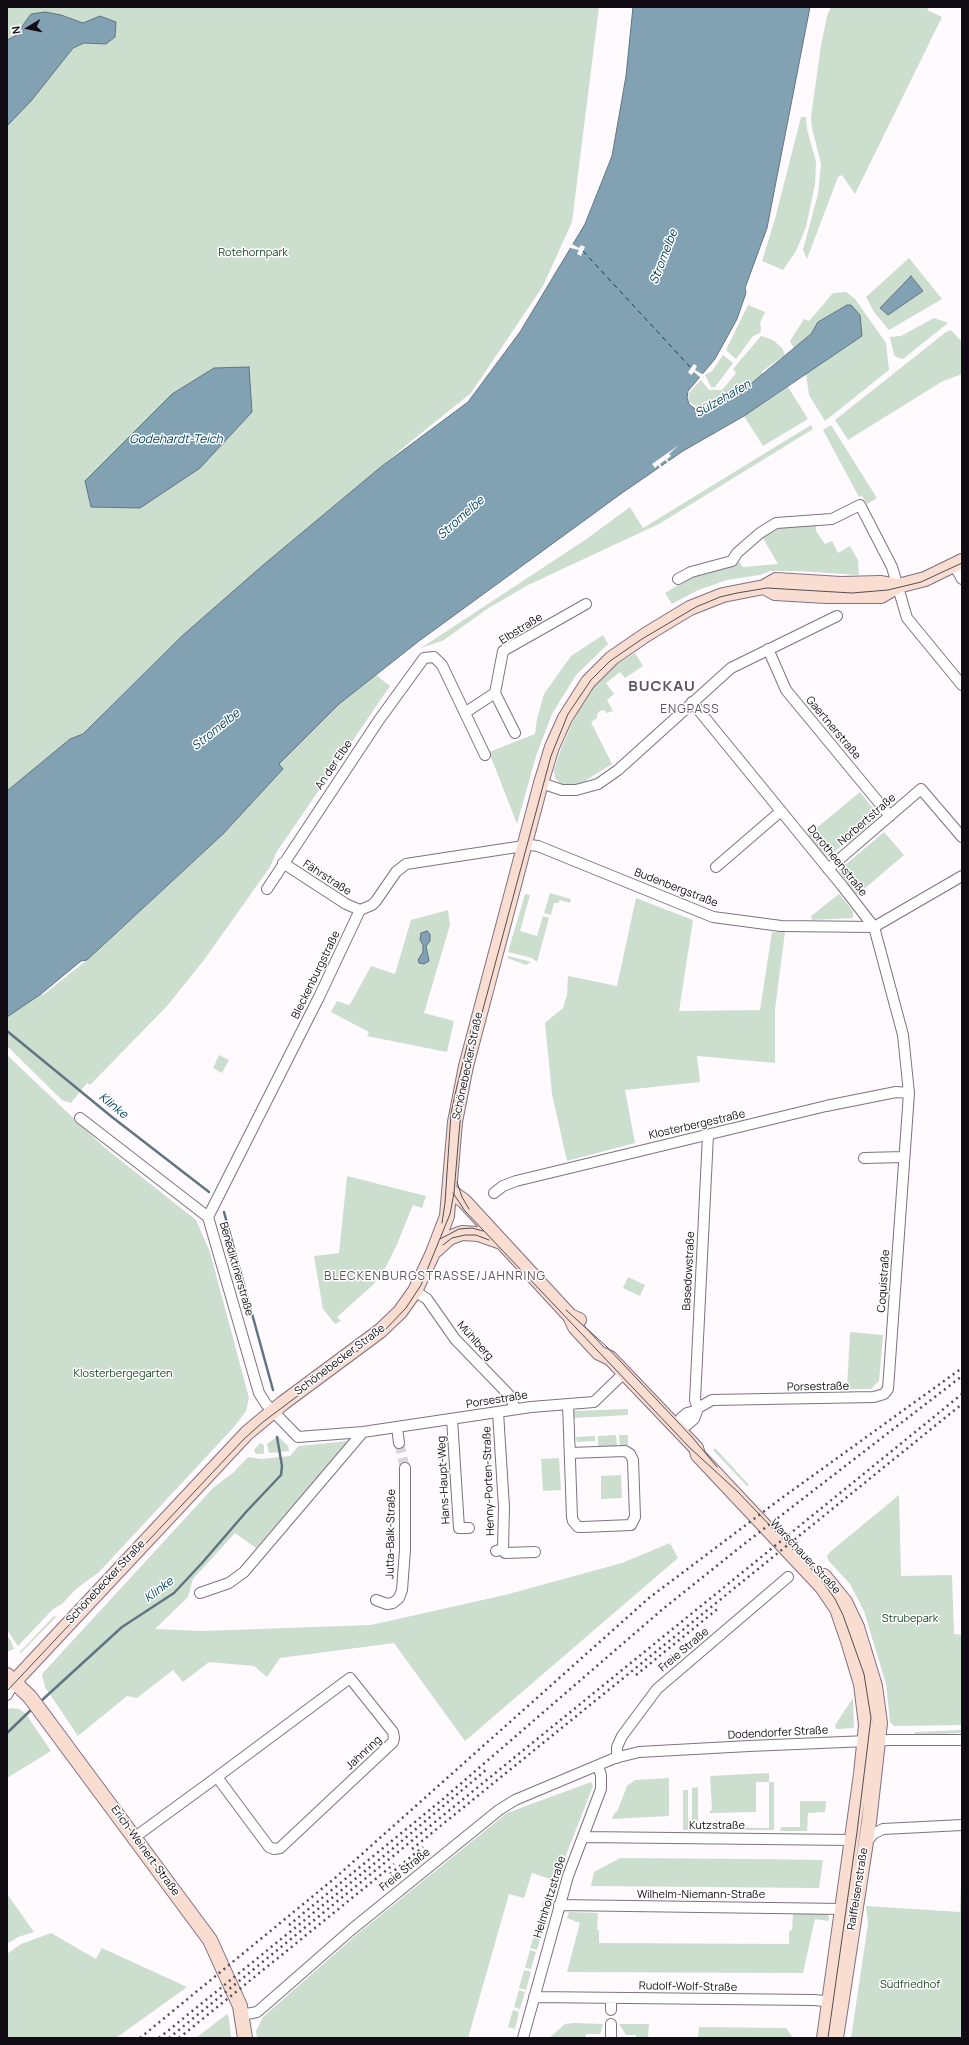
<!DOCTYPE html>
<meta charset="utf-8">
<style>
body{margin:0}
#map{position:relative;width:969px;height:2045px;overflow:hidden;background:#fefafe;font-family:Manrope,sans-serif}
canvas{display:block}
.frame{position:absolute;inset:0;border:8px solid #110c13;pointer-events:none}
.north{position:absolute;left:8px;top:8px;width:40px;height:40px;-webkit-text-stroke:3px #fff;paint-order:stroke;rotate:260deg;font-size:11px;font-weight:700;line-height:16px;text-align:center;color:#110c13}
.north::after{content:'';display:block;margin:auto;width:14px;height:18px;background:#110c13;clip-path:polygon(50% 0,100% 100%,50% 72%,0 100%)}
</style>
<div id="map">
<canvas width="969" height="2045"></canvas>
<div class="frame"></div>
<div class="north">N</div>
</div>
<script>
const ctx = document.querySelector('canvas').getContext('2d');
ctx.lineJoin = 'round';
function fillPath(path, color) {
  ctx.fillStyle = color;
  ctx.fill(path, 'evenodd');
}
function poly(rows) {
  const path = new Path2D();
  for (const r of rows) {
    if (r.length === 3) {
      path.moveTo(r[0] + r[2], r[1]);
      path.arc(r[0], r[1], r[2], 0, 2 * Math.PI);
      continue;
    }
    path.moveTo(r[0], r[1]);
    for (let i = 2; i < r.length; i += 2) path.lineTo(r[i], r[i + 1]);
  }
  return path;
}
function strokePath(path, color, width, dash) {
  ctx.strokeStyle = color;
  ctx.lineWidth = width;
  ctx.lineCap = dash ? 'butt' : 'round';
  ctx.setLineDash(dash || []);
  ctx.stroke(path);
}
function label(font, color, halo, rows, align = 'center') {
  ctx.font = font + ' Manrope,sans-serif';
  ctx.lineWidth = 3;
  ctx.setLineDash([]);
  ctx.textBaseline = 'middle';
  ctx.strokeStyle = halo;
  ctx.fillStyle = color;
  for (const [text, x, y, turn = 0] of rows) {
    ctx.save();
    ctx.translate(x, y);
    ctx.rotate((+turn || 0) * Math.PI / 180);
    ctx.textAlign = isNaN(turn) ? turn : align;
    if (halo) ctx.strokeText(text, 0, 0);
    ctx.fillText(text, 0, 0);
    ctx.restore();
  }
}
const green = poly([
 [7,7,599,7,572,222,543,286,471,393,409,443,182,636,83,734,70,739,7,791],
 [831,7,929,7,927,10,942,17,855,194,842,175,838,177,807,259,803,250,818,194,821,164,812,128,811,117,821,45,827,16],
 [801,117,806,117,807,129,816,162,815,184,806,227,796,251,783,270,762,261,775,219],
 [909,258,942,299,889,330,874,312,866,297],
 [911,276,923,291,888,315,880,308],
 [846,292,855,299,886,343,889,370,825,421,809,395,806,374,862,336,847,305,818,322,811,334,794,349,790,341,804,319,809,321,833,293],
 [748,305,765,312,760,323,761,329,760,333,753,336,736,359,726,350],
 [934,318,948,323,903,359,898,358,894,355,890,337,901,336],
 [951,330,962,342,962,374,943,381,848,440,835,420,946,332],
 [761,336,773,340,782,348,785,355,762,371,763,374,750,386,735,397,725,398,699,413,697,407,688,401,689,393,701,380,709,390,722,390,736,373,733,369],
 [723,355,733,363,715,387,711,387,705,375,712,371],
 [788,387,808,419,763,446,744,416],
 [811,425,813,429,659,524,528,585,487,609,444,640,421,648,585,540,630,507,643,528],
 [831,425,877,498,867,504,862,496,859,497,823,430],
 [816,522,816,531,825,544,832,541,838,553,850,546,858,560,859,575,797,571,770,571,760,575,727,580,698,590,672,604,665,593,690,578,739,562,743,567,778,564,760,533,776,523],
 [603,635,608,644,576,675,552,714,536,756,517,824,489,752,535,734,537,719,544,694,571,656],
 [635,653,643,666,625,678,620,672,606,683,614,694,607,700,613,711,607,713,604,710,600,711,597,714,597,718,591,722,612,764,588,779,581,786,566,785,560,783,555,778,554,770,562,746,581,703,591,686,611,668],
 [376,675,390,686,276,853,270,867,204,960,167,1006,90,1085,87,1083,71,1103,62,1100,7,1046,7,1017,41,994,43,995,87,960,223,834,283,769,279,764,339,704],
 [860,792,879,816,847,844,846,842,826,859,808,835],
 [884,832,904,855,857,895,838,871],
 [550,893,571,899,570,903,560,900,558,903,554,903,551,915,544,913],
 [525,894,530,895,520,931,537,936,543,916,549,918,537,962,532,958,508,952],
 [839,894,853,911,853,918,812,920,811,916],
 [636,898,693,920,679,1011,760,1010,772,932,785,932,775,1009,775,1063,697,1056,700,1082,625,1090,635,1143,567,1161,552,1094,545,1023,563,1008,567,995,568,976,617,986],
 [448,910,450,925,424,1013,454,1021,447,1052,367,1036,369,1032,331,1012,337,1001,349,1005,352,1001,371,966,395,974,411,920],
 [508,956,524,960,531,962,526,965,507,958],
 [7,1055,105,1148,196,1220,210,1252,249,1398,246,1411,234,1427,99,1572,76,1589,62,1604,53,1609,18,1646,7,1630],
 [219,1055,229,1060,222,1073,213,1068],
 [347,1176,426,1196,422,1208,413,1205,397,1244,387,1265,374,1284,337,1317,341,1321,335,1324,323,1309,314,1256,339,1253],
 [628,1277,645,1285,640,1296,623,1288],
 [850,1332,883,1335,879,1381,871,1389,847,1389],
 [628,1409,628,1415,574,1418,573,1411],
 [616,1435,617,1446,598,1446,598,1436],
 [619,1435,628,1435,628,1445,620,1446],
 [278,1436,288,1446,289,1451,269,1453,267,1444],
 [595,1436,595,1441,577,1442,576,1437],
 [349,1441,256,1548,235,1533,193,1579,188,1597,155,1629,202,1631,371,1625,505,1595,622,1563,670,1543,678,1558,465,1741,394,1643,280,1658,267,1677,254,1666,209,1662,183,1682,173,1670,137,1698,127,1696,78,1736,45,1687,42,1674,213,1488,234,1472,248,1457,261,1459,290,1456,299,1446],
 [260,1443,264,1445,264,1453,262,1454,256,1454,254,1450],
 [715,1448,749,1485,747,1486,713,1450],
 [559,1458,561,1490,543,1491,541,1459],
 [621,1475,622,1498,601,1499,601,1476],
 [899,1495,901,1576,952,1575,954,1634,962,1635,962,1725,894,1726,890,1722,886,1684,864,1611,850,1584,828,1560,827,1556,830,1552],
 [54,1616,56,1617,20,1654,20,1652],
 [7,1636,10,1639,14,1649,7,1652],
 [853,1698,854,1728,836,1729,835,1725],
 [11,1708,19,1709,26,1714,51,1751,7,1778,7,1710],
 [962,1730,962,1733,915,1735,915,1732],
 [769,1773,769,1782,774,1782,774,1830,692,1830,692,1788,698,1787,698,1827,769,1828,769,1782,756,1782,756,1812,709,1813,712,1809,710,1776],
 [669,1778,669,1816,612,1819,615,1812,617,1812,627,1786,635,1780],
 [591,1782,593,1786,556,1881,532,1873,524,1898,509,1894,468,2038,257,2038,256,2031,263,2017,355,1936,507,1813],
 [683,1790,688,1790,688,1830,683,1830],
 [800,1801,826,1801,825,1812,808,1813,807,1831,780,1831,781,1827,800,1827],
 [620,1858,754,1859,823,1860,819,1888,591,1886,594,1872],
 [962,1863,962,2038,851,2038,868,1924,866,1906,960,1912],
 [7,1894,34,1932,18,1937,7,1944],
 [546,1905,4.5],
 [541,1910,548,1912,543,1930,536,1928],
 [569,1912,598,1913,597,1930,599,1930,599,1943,789,1944,789,1931,792,1930,793,1914,827,1914,829,1917,829,1921,815,1919,803,1973,567,1972,580,1923,567,1918],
 [536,1930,542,1932,537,1950,530,1948],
 [51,1933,96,1959,102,1948,187,1987,116,2038,7,2038,7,1954,21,1944],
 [530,1950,536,1952,531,1969,525,1968],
 [524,1970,531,1972,526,1990,519,1988],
 [519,1990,525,1992,520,2009,514,2007],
 [513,2010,519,2012,515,2029,508,2027],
 [227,2014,229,2018,231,2038,196,2038],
 [574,2023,603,2024,600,2034,586,2034,585,2038,549,2038,565,2024],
 [619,2024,649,2024,648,2038,636,2038,636,2035,626,2035],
 [699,2027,786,2028,793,2038,698,2038]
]);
const water = poly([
 [633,7,810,7,767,228,745,288,746,293,737,319,715,359,688,391,687,398,689,404,699,412,725,398,735,397,811,334,818,322,847,305,851,305,860,315,862,336,744,416,683,451,622,493,419,641,339,704,279,764,283,769,223,834,87,960,81,961,41,994,7,1017,7,791,70,739,83,734,182,636,262,566,382,466,468,402,520,332,585,224,612,156,626,76,633,7],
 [45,12,61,15,83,23,100,16,116,22,115,37,106,44,84,43,73,48,31,101,7,126,7,40,15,36,31,14,45,12],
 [911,276,923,291,888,315,880,308,911,276],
 [249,367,252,412,200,468,140,508,91,507,85,481,172,394,214,368,249,367],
 [427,931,430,934,430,941,426,946,429,961,424,964,419,963,418,960,423,952,423,945,420,940,421,933,427,931]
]);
const pier = poly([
 [572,244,579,248,581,245,585,247,581,256,577,254,579,250,570,248],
 [694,364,697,366,695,370,704,375,701,378,694,372,691,375,688,372],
 [679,445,669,454,671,456,667,459,669,462,668,463,665,460,660,464,662,467,660,468,658,465,655,468,652,464]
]);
const stream = poly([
 [7,1031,112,1117,209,1192],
 [224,1212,273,1390],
 [40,1702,122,1627,174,1593,202,1563,246,1512,281,1475,282,1466,277,1437],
 [7,1733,33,1708]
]);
const ferry = poly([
 [583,251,691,368]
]);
const minorTunnel = poly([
 [399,1443,405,1468]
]);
const minor = poly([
 [954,565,962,579],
 [678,579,691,572,732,561,737,553,760,533,776,523,832,519,860,505,892,567,907,618,962,685],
 [768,649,786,690,890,816],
 [466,712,495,693],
 [515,733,495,693,503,651,586,604],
 [541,783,562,790,576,790,598,784,618,770,731,668,837,616],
 [283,863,346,904,360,910],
 [716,867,781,811],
 [828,869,921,789,962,837],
 [267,889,379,720,424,658,434,657,442,665,485,755],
 [874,927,962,876],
 [80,1118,208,1217,259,1393,266,1404,298,1437,363,1432,531,1407,594,1402,624,1373],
 [864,1158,904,1157],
 [494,1193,503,1186,516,1181,826,1106,896,1092,909,1093],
 [208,1217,319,997,360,910,372,905,376,901,396,872,406,864,530,845,538,846,713,917,781,926,874,927],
 [415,1291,427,1299,455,1339,510,1396,515,1409],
 [568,1404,572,1517,573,1521,578,1527,583,1527,631,1525,635,1517,633,1460,630,1454,625,1451,570,1453],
 [698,1408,695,1400,708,1135],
 [452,1419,459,1528,469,1528],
 [397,1427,399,1443],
 [677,1428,687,1425,694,1419,698,1408,712,1400,874,1397,884,1394,888,1389,909,1093,903,1035,874,927,843,887,692,702],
 [677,1428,681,1418,687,1413,695,1411],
 [503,1549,505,1553,535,1552],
 [496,1551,503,1549,504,1507,498,1412],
 [200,1593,229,1583,244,1572,363,1432],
 [376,1600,387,1604,393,1603,399,1598,402,1590,405,1550,405,1468],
 [7,1695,14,1682],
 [617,1758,617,1747,622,1736,657,1689,788,1577],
 [135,1837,217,1777,350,1678,393,1732,394,1738,393,1742,280,1848,274,1849,269,1847,217,1777],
 [583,1837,851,1840],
 [866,1843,873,1834,883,1829,962,1825],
 [559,1905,842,1909],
 [534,1997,814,2000,835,2002],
 [611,2010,611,1998],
 [242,2015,257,2012,263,2007,351,1930,499,1810,515,1800,615,1758,639,1752,749,1746,891,1740,962,1740],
 [523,2038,568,1876,601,1789,601,1775,598,1766],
 [611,2038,611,2024]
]);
const secondary = poly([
 [764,587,775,593,826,596,881,596,898,586,925,579,962,561],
 [450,1191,464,1201,570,1316,579,1320],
 [436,1250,449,1238,462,1233,478,1234,498,1241],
 [570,1316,575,1327,599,1353,610,1358,696,1448,698,1455,822,1587,837,1609,848,1641,861,1684,866,1725,861,1774,824,2038],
 [824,1576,845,1602,857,1627,875,1686,880,1723,869,1822,836,2038],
 [7,1675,30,1697,210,1940,240,2006,245,2038],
 [14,1682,247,1433,283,1403,380,1331,400,1312,415,1291,432,1255,447,1216,455,1122,466,1066,541,783,552,747,565,718,588,682,612,658,647,634,690,608,723,595,764,587,776,580,841,584,880,583,898,586]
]);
const tram = poly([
 [457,1182,462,1197,469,1209],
 [453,1193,465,1211,653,1409,689,1447,738,1492,820,1578,835,1599,843,1615,864,1674,871,1718,857,1832,828,2038],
 [442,1223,445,1203,451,1113,457,1086,471,1030],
 [440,1239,459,1229,472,1228,483,1231],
 [443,1245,452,1238,465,1235,476,1235,489,1240],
 [566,1310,606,1346,692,1437,717,1467],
 [7,1691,244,1439,263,1422,384,1331,406,1308,421,1285,450,1214,454,1193,460,1122,475,1039,551,756,568,714,591,680,610,661,642,639,696,607,720,597,737,593,767,588,852,593,888,590,921,582,962,563]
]);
const rail = poly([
 [636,1675,720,1607],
 [412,1849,962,1404],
 [390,1874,423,1847],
 [289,1925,443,1799,664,1608,748,1541,962,1376],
 [140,2038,335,1878,649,1598,779,1500,962,1368],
 [159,2038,391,1850,486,1770],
 [169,2038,962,1394],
 [179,2038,394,1864]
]);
const parkNames = [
 ["Rotehornpark",253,253],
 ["Klosterbergegarten",123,1374],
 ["Strubepark",910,1619],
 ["Südfriedhof",910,1985]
];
const streetNames = [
 ["Elbstraße",521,629,-32],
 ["Gaertnerstraße",833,728,50],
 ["An der Elbe",334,765,-56],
 ["Norbertstraße",867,820,-41],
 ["Dorotheenstraße",837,861,51],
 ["Fährstraße",327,878,33],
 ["Budenbergstraße",676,888,21],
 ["Bleckenburgstraße",316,975,-64],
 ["Schönebecker Straße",468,1066,-78],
 ["Klosterbergestraße",697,1125,-13],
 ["Benediktinerstraße",236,1269,74],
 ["Basedowstraße",689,1271,-87],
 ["Coquistraße",884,1281,-86],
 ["Mühlberg",475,1341,48],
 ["Schönebecker Straße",340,1360,-37],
 ["Porsestraße",818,1387,-1],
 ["Porsestraße",497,1400,-9],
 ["Hans-Haupt-Weg",444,1480,-93],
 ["Henny-Porten-Straße",489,1481,-92],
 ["Jutta-Balk-Straße",391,1534,-89],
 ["Warschauer Straße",805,1557,47],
 ["Schönebecker Straße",106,1582,-47],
 ["Freie Straße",684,1650,-40],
 ["Dodendorfer Straße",778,1733,-3],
 ["Jahnring",364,1753,-43],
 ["Kutzstraße",717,1826],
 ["Erich-Weinert-Straße",145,1851,54],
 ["Freie Straße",405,1870,-39],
 ["Raiffeisenstraße",858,1889,-81],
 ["Wilhelm-Niemann-Straße",701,1895],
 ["Helmholtzstraße",550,1897,-73],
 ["Rudolf-Wolf-Straße",688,1987,1]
];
const waterNames = [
 ["Stromelbe",664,257,-69],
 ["Sülzehafen",723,399,-30],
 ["Godehardt-Teich",176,440],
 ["Stromelbe",461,518,-42],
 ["Stromelbe",216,730,-39],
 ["Klinke",113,1106,39],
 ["Klinke",159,1590,-37]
];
const neighbourhoodNames = [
 ["ENGPASS",690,710],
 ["BLECKENBURGSTRASSE/JAHNRING",435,1277]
];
const districtNames = [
 ["BUCKAU",662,687]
];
fillPath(green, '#ccdece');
fillPath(water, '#82a2b4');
strokePath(water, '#607584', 1);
fillPath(pier, '#fefafe');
strokePath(stream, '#607584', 2.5);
strokePath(ferry, '#01435d', 1, [5, 4]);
strokePath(minorTunnel, '#dad6db', 10, [10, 5]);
strokePath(minor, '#807183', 12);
strokePath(secondary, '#807183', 16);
strokePath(minor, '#fff', 10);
strokePath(secondary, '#faddd1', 14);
strokePath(tram, '#534e54', 1);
strokePath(rail, '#534e54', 2.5, [2, 4]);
label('11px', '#194525', '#fff', parkNames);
label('11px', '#110c13', '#fff', streetNames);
label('italic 12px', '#01435d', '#fff', waterNames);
ctx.letterSpacing = '1px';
label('12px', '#5f5162', '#fff', neighbourhoodNames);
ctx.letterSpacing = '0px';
ctx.letterSpacing = '1px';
label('bold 15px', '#5f5162', '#fff', districtNames);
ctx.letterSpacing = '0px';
</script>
